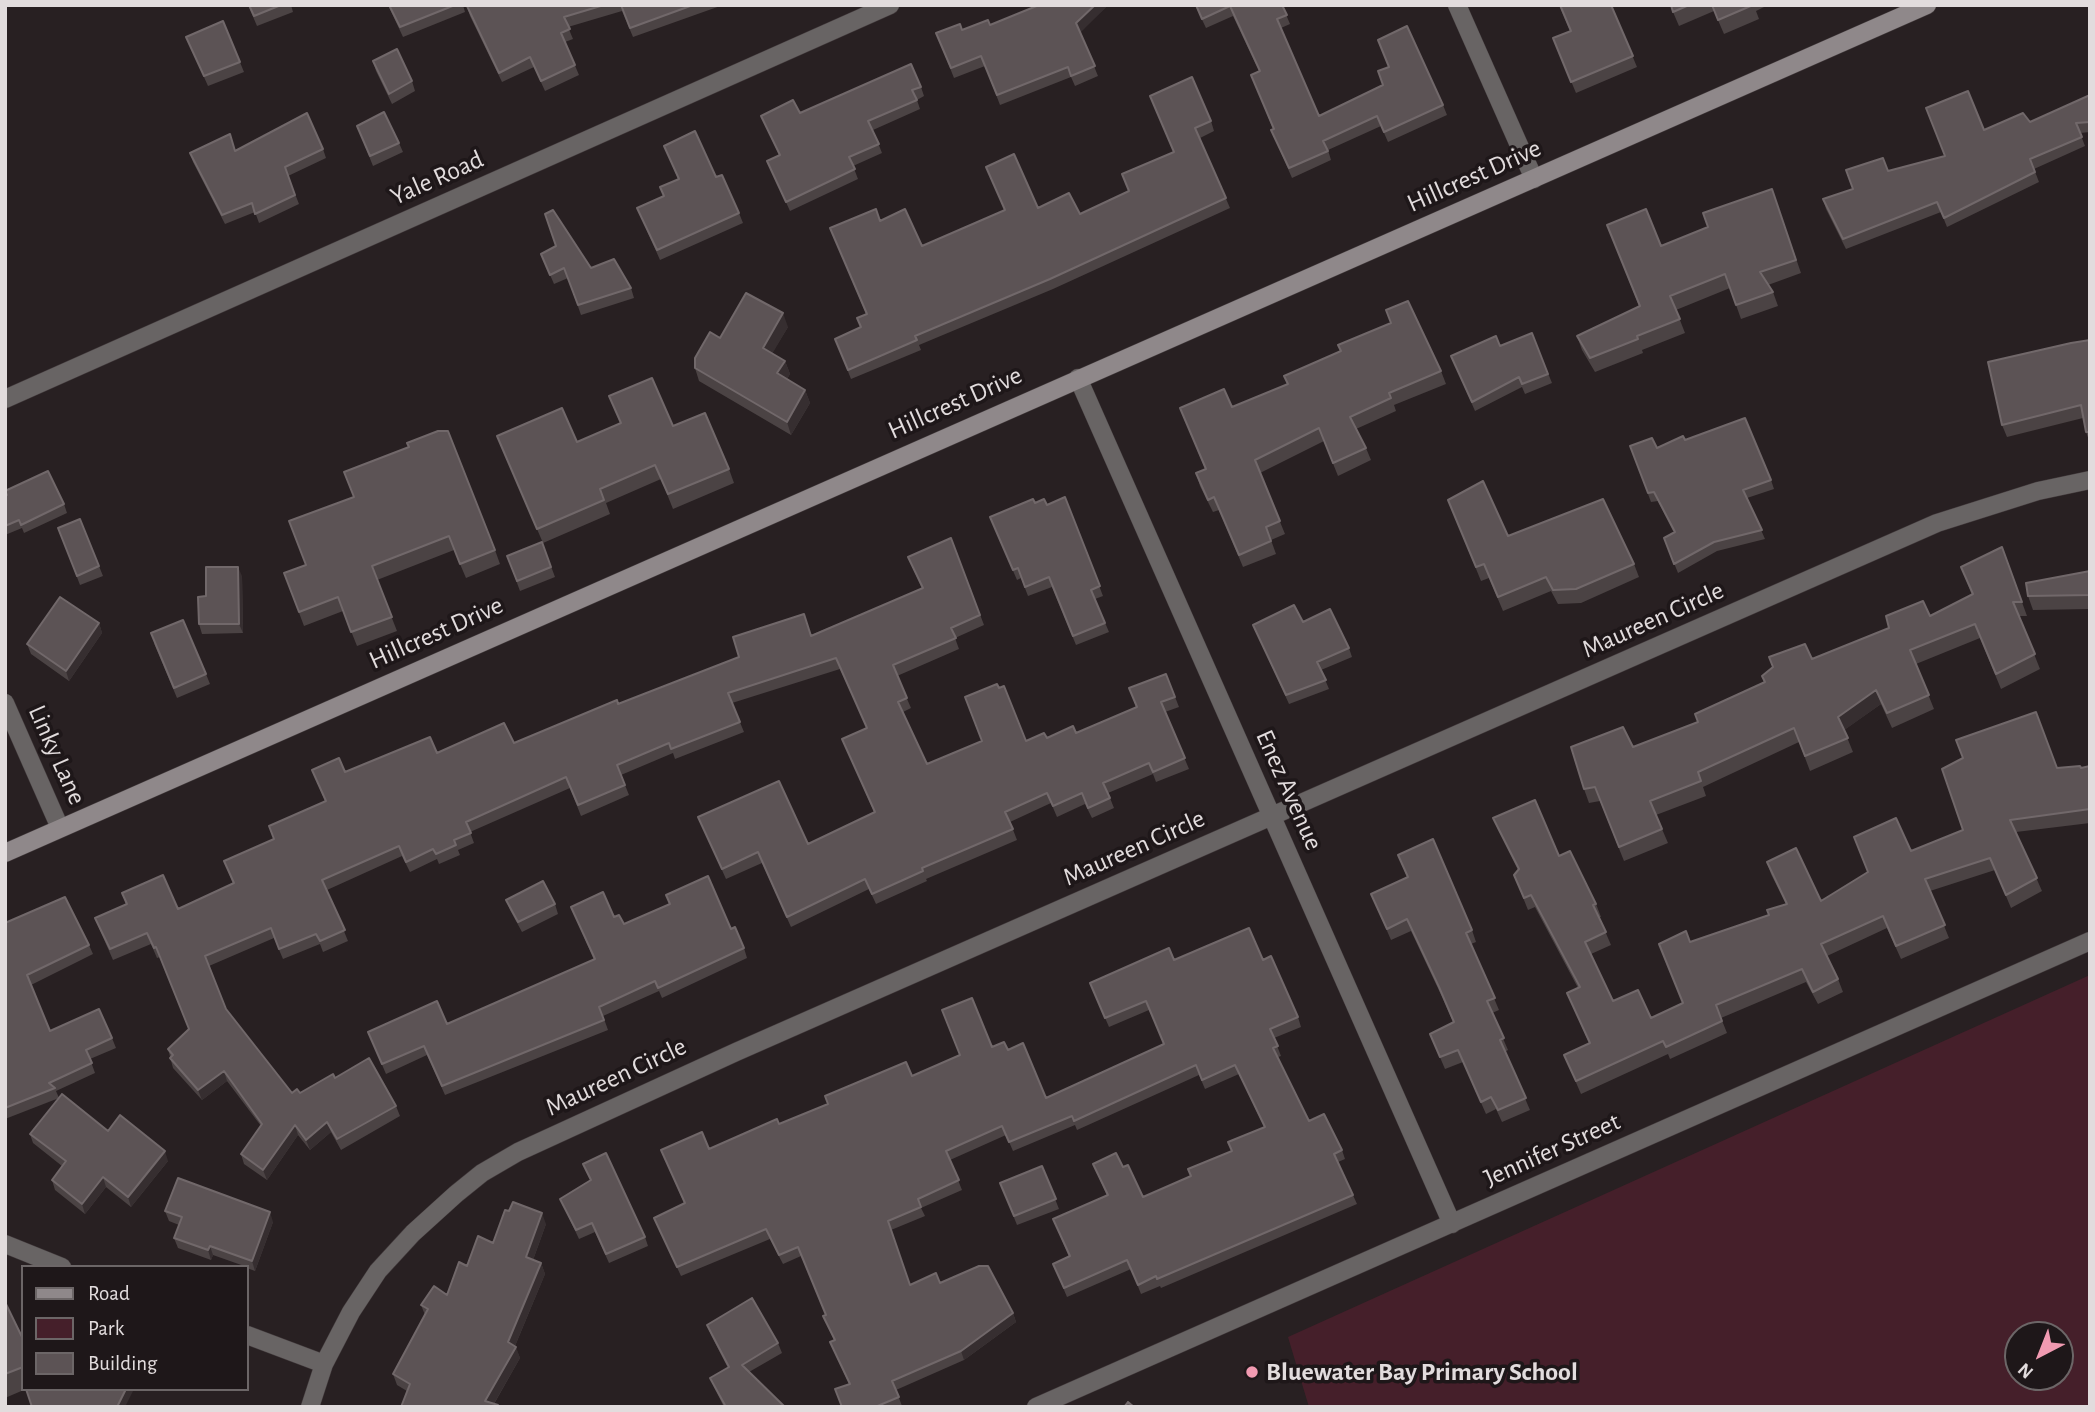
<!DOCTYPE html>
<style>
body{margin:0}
#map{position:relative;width:2095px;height:1412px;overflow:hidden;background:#282022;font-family:"Alegreya Sans",sans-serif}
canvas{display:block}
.frame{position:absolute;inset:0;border:7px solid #e2dcdd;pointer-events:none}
.legend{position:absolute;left:21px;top:1265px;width:228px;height:126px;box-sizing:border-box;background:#1e1719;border:2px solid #6c6667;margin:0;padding:9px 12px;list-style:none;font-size:21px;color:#e2dcdd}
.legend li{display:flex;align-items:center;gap:14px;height:35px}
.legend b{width:35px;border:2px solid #6c6667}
.north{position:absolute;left:2004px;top:1321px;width:70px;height:70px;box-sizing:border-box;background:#1e1719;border:2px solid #6c6667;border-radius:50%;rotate:222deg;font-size:19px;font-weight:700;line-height:28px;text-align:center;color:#e2dcdd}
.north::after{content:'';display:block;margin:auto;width:24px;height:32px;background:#f19ab1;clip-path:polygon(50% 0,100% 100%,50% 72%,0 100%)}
</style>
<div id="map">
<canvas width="2095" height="1412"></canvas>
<div class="frame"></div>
<ul class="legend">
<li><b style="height:9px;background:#8f888a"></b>Road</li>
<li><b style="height:19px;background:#451f2a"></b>Park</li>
<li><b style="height:19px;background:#5c5355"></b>Building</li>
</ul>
<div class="north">N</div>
</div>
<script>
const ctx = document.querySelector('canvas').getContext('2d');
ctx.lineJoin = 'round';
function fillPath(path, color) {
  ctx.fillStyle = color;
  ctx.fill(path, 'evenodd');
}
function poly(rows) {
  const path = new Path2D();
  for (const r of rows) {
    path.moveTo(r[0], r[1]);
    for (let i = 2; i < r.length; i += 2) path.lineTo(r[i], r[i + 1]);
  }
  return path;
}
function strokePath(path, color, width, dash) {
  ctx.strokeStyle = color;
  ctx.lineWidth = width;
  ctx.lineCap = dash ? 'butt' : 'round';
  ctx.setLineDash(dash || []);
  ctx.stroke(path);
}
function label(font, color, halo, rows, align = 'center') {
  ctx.font = font + ' "Alegreya Sans",sans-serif';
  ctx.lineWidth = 7;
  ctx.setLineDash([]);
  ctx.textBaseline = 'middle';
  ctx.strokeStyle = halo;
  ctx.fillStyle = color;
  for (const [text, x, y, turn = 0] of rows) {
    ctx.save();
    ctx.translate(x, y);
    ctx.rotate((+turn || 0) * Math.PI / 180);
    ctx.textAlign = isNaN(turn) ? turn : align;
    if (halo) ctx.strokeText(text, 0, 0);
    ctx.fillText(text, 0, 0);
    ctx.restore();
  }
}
const green = poly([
 [2090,975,2090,1407,1309,1407,1288,1337],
 [2018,1335,2060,1335,2060,1377,2018,1377]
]);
const street = poly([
 [1457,5,1534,179],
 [1078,378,1452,1224],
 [5,399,890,5],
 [5,703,60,828],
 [5,1244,62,1267],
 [247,1335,324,1364],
 [310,1407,324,1364,351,1312,378,1271,413,1233,456,1194,482,1173,518,1152,736,1052,1937,523,2038,491,2090,480],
 [1036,1407,2090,941]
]);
const secondary = poly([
 [5,853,1927,5]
]);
const wall = poly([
 [248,5,291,5,293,12,257,26],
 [388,5,463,5,465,12,403,37],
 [468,5,723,5,633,37,622,11,568,27,573,39,565,42,579,75,545,91,534,67,502,82,470,16,467,6],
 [1039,5,1106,5,1106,7,1080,32,1098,76,1075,86,1071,77,1000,105,985,66,954,78,936,33,962,30,990,25],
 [1195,5,1282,5,1290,24,1281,28,1319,116,1383,85,1389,67,1378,40,1443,105,1447,115,1388,142,1381,126,1328,150,1331,160,1292,178,1275,139,1271,130,1273,129,1251,75,1259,71,1233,16,1206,28],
 [1559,5,1611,5,1637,67,1576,93,1553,38,1570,31],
 [1670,5,1768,5,1756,11,1759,19,1724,34,1714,11,1679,26],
 [223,21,244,72,208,86,186,37],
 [373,61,412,81,415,91,392,104,376,71],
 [921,87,924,96,917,100,920,109,873,130,882,153,853,166,858,179,790,211,767,161,779,155,761,116,800,113],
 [2090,95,2090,132,2080,133,2085,146,2034,169,2039,182,1947,227,1941,212,1846,249,1826,209,1823,199,1853,189,1888,171,1945,156,1984,130,2030,122],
 [1150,96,1211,121,1214,131,1200,138,1230,208,1053,289,919,345,921,350,851,379,835,339,861,328,866,314,830,228,880,221,922,246,1005,211,986,167,1038,208,1080,214,1129,191,1122,174,1174,152],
 [357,126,399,143,403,152,373,166],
 [664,146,716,177,739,213,743,223,660,260,637,208,664,196,660,187,678,179],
 [323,149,326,158,288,176,299,204,259,223,255,212,225,224,193,162,190,153,236,150],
 [1772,189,1801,273,1768,285,1773,292,1778,306,1741,319,1730,288,1676,310,1685,333,1642,350,1643,353,1595,372,1582,350,1577,336,1639,306,1607,225,1661,246,1708,227],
 [541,254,591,268,631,288,634,298,581,315,568,278,554,284],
 [1386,310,1441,371,1446,384,1394,405,1396,411,1356,429,1366,448,1371,460,1338,476,1324,441,1260,473,1285,534,1271,540,1276,554,1243,567,1219,510,1213,512,1200,486,1196,473,1205,469,1180,408,1232,407,1287,384,1284,376,1341,351,1391,323],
 [788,327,772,353,785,361,790,374,787,379,805,390,810,403,791,435,699,381,695,368,720,338],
 [1532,333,1552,383,1525,394,1522,387,1475,411,1451,356,1500,346],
 [2090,340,2090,443,2086,432,2083,418,2007,437,2002,425],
 [609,396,673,426,729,469,734,483,673,509,661,479,606,503,610,514,543,543,497,436,577,442,620,423],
 [1685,440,1771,480,1774,489,1747,498,1765,539,1717,551,1678,573,1664,538,1674,533,1658,501,1651,502,1630,446,1657,448],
 [5,496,64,504,67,513,24,533,22,528,5,535],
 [353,497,495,550,500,564,466,578,454,550,377,580,397,631,357,646,343,611,304,626,284,573,306,565],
 [1065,497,1103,596,1095,599,1109,632,1076,645,1052,587,1028,596,1021,578,1017,580,990,517,1047,505],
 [1448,500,1508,536,1634,564,1639,577,1581,603,1558,604,1551,591,1503,611,1489,578,1481,581],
 [80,519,103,576,80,585,58,528],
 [951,538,984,625,955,638,959,649,897,676,911,708,903,712,927,764,1026,741,1076,733,1136,707,1129,688,1166,674,1179,707,1165,712,1189,769,1156,782,1153,774,1108,793,1114,808,1092,818,1085,804,1057,817,1051,803,1010,822,1017,840,926,879,927,881,876,904,869,889,791,927,762,863,726,879,698,817,808,844,874,812,842,739,867,728,840,669,732,703,744,732,675,759,673,753,621,775,629,795,581,816,570,788,470,832,474,843,458,850,460,855,439,864,437,859,410,872,402,856,327,890,348,941,323,952,320,944,283,959,274,938,209,966,226,1009,292,1093,300,1093,335,1078,396,1106,400,1116,341,1150,331,1132,310,1150,298,1135,267,1180,244,1164,241,1154,261,1126,227,1081,202,1100,173,1068,168,1049,189,1030,160,957,157,958,151,944,113,960,99,928,95,918,126,904,122,893,178,909,233,884,224,861,274,839,269,826,325,801,312,770,345,772,437,753,514,743,618,704,811,635,922,589,908,557],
 [542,542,555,577,520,591,507,556],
 [2002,547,2027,616,2019,616,2040,669,2001,689,1980,638,1916,664,1934,709,1892,728,1881,704,1844,730,1853,752,1810,771,1799,742,1703,787,1706,796,1656,815,1668,843,1624,861,1600,801,1589,803,1584,789,1633,747,1698,722,1764,682,1762,676,1812,659,1930,616,1972,595,1961,567],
 [2090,571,2090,609,2033,610,2028,596],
 [242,576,243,633,202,634,199,624,206,596],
 [1303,622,1349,648,1352,657,1321,670,1329,689,1289,704,1253,625],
 [99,623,102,633,69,681,31,654,27,644],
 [154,643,206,674,210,684,177,698],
 [2090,766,2090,823,2016,832,2042,891,2011,908,1995,870,1930,891,1949,938,1901,959,1887,928,1827,956,1838,979,1843,992,1818,1004,1806,982,1721,1018,1727,1033,1670,1059,1668,1054,1581,1094,1564,1055,1589,1043,1567,993,1578,988,1535,907,1528,910,1514,875,1518,870,1498,830,1493,818,1559,856,1596,904,1601,917,1599,917,1611,945,1591,954,1613,1001,1651,1018,1683,1004,1659,944,1690,942,1769,915,1786,904,1771,874,1767,862,1821,901,1868,872,1854,837,1911,851,1963,830,2057,768,2081,768],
 [1398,855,1472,930,1476,942,1471,944,1499,1010,1492,1013,1508,1050,1505,1052,1530,1110,1502,1122,1496,1109,1486,1114,1463,1062,1445,1069,1430,1034,1453,1022,1443,999,1411,931,1391,940,1371,894,1407,877],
 [506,900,555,904,558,914,522,932,510,910],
 [571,907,614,917,624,924,731,929,744,948,747,958,662,998,659,991,603,1016,608,1030,445,1095,427,1055,386,1074,368,1032,447,1024,594,960],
 [5,923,89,945,93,954,31,985,50,1031,112,1038,116,1048,90,1059,95,1073,56,1091,59,1098,5,1119],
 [1174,960,1263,960,1298,1017,1301,1027,1274,1038,1281,1056,1278,1057,1309,1121,1342,1150,1345,1159,1338,1162,1357,1204,1161,1288,1160,1286,1141,1294,1131,1269,1067,1297,1053,1264,1069,1257,1053,1219,1107,1196,1093,1164,1123,1167,1143,1197,1191,1176,1231,1151,1264,1127,1239,1074,1205,1089,1199,1075,1077,1130,1075,1125,1013,1151,1006,1135,950,1160,962,1190,921,1208,925,1216,891,1230,910,1285,940,1283,1013,1313,1016,1322,964,1360,896,1390,902,1406,900,1407,841,1407,849,1384,834,1351,830,1342,834,1340,823,1316,826,1315,801,1256,783,1264,770,1239,681,1276,654,1218,684,1203,661,1150,709,1149,992,1047,1008,1050,1046,1098,1164,1044,1149,1010,1109,1027,1090,983],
 [108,1131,168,1161,131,1207,106,1187,85,1214,55,1190,52,1180,62,1166,33,1143,30,1134],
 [583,1164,645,1237,648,1246,609,1263,595,1232,579,1239,560,1199,590,1180],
 [1042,1166,1059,1209,1017,1225,1000,1183],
 [165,1211,273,1222,255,1271,247,1268,247,1267,213,1255,211,1260,178,1248,174,1238,179,1225,169,1221],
 [546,1224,533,1260,541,1263,545,1274,515,1346,520,1358,494,1404,498,1405,499,1407,401,1407,407,1391,397,1385,393,1374,425,1315,421,1305,447,1295,467,1266,493,1243],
 [5,1302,23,1339,23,1389,26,1389,5,1398],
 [707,1325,778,1343,782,1353,749,1372,785,1407,724,1407,714,1387,710,1378,728,1368,711,1335]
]);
const shadedWall = poly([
 [1095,5,1106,5,1106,7,1080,33,1076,23],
 [783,313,788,327,768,361,763,348],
 [785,361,790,374,782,387,777,373],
 [805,390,810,403,791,435,787,422],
 [238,567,242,576,243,633,239,624],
 [99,623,102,633,69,681,66,671],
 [1876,690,1881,704,1843,731,1838,717],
 [224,1071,227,1081,202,1100,198,1090],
 [327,1122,331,1132,310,1150,306,1140],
 [295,1125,298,1135,267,1180,263,1170],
 [165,1151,168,1161,131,1207,128,1197],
 [103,1177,106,1187,85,1214,82,1204],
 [270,1212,273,1222,255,1271,252,1261],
 [542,1213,546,1224,530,1268,526,1257],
 [210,1246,213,1255,211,1260,208,1250],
 [541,1263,545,1274,512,1353,508,1342],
 [1013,1313,1016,1322,964,1360,961,1351],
 [516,1347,520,1358,492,1407,485,1401],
 [126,1389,134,1389,125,1407,117,1407]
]);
const building = poly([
 [249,5,281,5,254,16,249,5],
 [389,5,455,5,400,27,389,5],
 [468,5,604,5,564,17,570,29,561,33,575,65,541,81,530,57,499,73,467,6,468,5],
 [621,5,693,5,630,28,621,5],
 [1039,5,1095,5,1076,23,1095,66,1071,76,1068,67,997,95,981,56,951,68,936,33,960,24,962,30,988,20,990,25,1039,5],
 [1196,5,1282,5,1287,15,1277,19,1319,116,1383,85,1378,71,1389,67,1378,40,1407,26,1443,105,1384,132,1377,116,1323,141,1328,151,1289,168,1271,130,1274,129,1251,75,1260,71,1230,6,1202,19,1196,5],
 [1560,5,1611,5,1633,56,1571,82,1553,38,1571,31,1560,5],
 [1671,5,1689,5,1673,12,1671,5],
 [1712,5,1753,5,1718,20,1712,5],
 [223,21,240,62,204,76,186,37,223,21],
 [397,49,412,81,389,94,373,61,397,49],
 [911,64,921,87,912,90,917,100,868,121,879,144,849,157,855,169,786,202,767,161,780,155,761,116,793,100,800,113,911,64],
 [1192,77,1211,121,1195,128,1226,198,1050,279,915,336,917,340,848,370,835,339,861,327,857,318,867,314,830,228,876,209,880,221,905,209,922,246,1005,210,986,167,1014,154,1038,208,1069,193,1080,214,1129,191,1122,174,1174,152,1150,96,1192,77],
 [1968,91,1984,130,2023,113,2030,122,2090,95,2090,122,2076,123,2082,137,2030,159,2035,172,1944,218,1937,202,1843,239,1823,199,1853,189,1846,170,1883,158,1888,171,1945,156,1926,108,1968,91],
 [384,112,399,143,370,156,357,126,384,112],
 [307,113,323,149,285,167,295,195,255,214,252,203,222,215,190,153,230,134,235,151,307,113],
 [695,131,716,177,722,175,739,213,657,250,637,208,664,196,660,187,679,179,664,146,695,131],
 [1772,189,1796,260,1760,272,1773,292,1736,305,1725,274,1670,296,1680,319,1637,336,1638,339,1590,358,1577,336,1640,306,1607,225,1646,209,1661,246,1708,227,1703,213,1772,189],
 [553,210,591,268,614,259,631,288,578,305,564,268,550,275,541,254,556,246,545,214,553,210],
 [746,293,783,313,763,348,785,361,777,373,805,390,787,422,695,368,695,358,710,332,720,338,746,293],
 [1408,301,1441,371,1389,393,1391,398,1350,417,1366,448,1333,463,1319,428,1255,460,1280,521,1266,527,1271,541,1239,555,1214,497,1208,500,1196,473,1206,469,1180,408,1224,389,1232,407,1288,384,1284,376,1341,351,1338,345,1391,323,1386,310,1408,301],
 [1532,333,1548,374,1522,384,1519,377,1472,402,1451,356,1496,336,1500,346,1532,333],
 [2090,340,2090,432,2086,432,2081,405,2002,425,1988,362,2071,343,2090,340],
 [652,378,673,426,705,413,729,469,668,494,655,465,600,489,604,500,537,529,497,436,562,408,577,442,621,423,609,396,652,378],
 [1745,418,1771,480,1743,490,1762,530,1714,542,1674,564,1664,538,1675,532,1654,492,1648,493,1630,446,1652,438,1657,448,1683,436,1685,440,1745,418],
 [438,431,448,431,495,550,460,564,449,536,372,566,392,617,351,632,338,597,299,612,284,573,306,565,289,521,354,497,344,472,409,447,407,443,438,431],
 [48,471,64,504,21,525,19,520,5,526,5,496,7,495,5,491,48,471],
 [1483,481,1508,536,1603,499,1634,564,1576,589,1553,590,1546,577,1498,597,1484,564,1476,567,1448,500,1483,481],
 [1065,497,1100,586,1091,590,1105,623,1073,636,1049,577,1025,587,1018,568,1013,570,990,517,1033,499,1035,503,1044,499,1047,505,1065,497],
 [80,519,99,566,77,576,58,528,80,519],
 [951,538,980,615,951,628,956,638,893,665,907,698,898,702,927,764,982,741,965,697,997,684,999,688,1004,686,1026,741,1044,733,1047,738,1073,726,1076,733,1137,707,1129,688,1166,674,1175,697,1161,702,1185,758,1153,772,1149,763,1103,783,1110,798,1088,808,1082,793,1053,806,1047,793,1005,812,1013,829,922,868,923,871,872,894,865,879,787,917,758,852,722,869,698,817,779,781,808,844,875,812,842,739,867,728,836,658,728,693,740,722,671,749,669,743,617,765,625,785,578,805,566,777,466,822,471,833,454,840,456,845,436,854,433,849,406,862,399,846,322,880,345,930,320,941,316,934,279,949,271,928,205,956,226,1009,292,1093,297,1089,300,1093,333,1074,335,1078,369,1058,396,1106,337,1139,327,1122,306,1140,295,1125,263,1170,241,1154,262,1124,224,1071,198,1090,170,1058,173,1055,168,1049,189,1029,156,947,154,948,147,933,110,949,95,918,127,904,122,893,163,875,178,909,234,883,224,861,274,839,269,826,326,801,312,770,339,758,345,772,430,737,437,753,504,723,514,743,617,700,618,704,739,657,733,637,804,614,811,636,923,588,908,557,951,538],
 [542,542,551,567,517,581,507,556,542,542],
 [2002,547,2022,602,2013,602,2035,654,1996,674,1975,624,1910,650,1929,695,1887,713,1876,690,1838,717,1848,738,1805,756,1794,728,1698,772,1701,781,1650,801,1662,829,1619,847,1595,787,1584,789,1571,747,1623,727,1633,747,1698,722,1695,714,1765,682,1762,676,1773,667,1769,657,1805,644,1812,659,1889,628,1886,616,1923,601,1930,616,1973,594,1961,567,2002,547],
 [206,567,238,567,239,624,199,624,198,597,206,596,206,567],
 [2090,571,2090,595,2028,596,2026,583,2090,571],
 [60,597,99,623,66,671,27,644,60,597],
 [1294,605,1303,622,1330,609,1349,648,1317,662,1326,680,1286,695,1253,625,1294,605],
 [183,620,206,674,174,688,151,633,183,620],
 [2036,712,2057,768,2080,766,2081,768,2090,766,2090,809,2010,820,2037,878,2006,895,1990,858,1925,879,1945,925,1896,946,1883,916,1821,944,1838,979,1813,992,1802,969,1716,1005,1722,1021,1666,1047,1663,1041,1576,1081,1564,1055,1590,1043,1567,993,1580,987,1531,895,1524,898,1514,875,1519,869,1493,818,1535,800,1559,856,1570,851,1596,904,1593,905,1606,932,1585,942,1613,1001,1638,990,1651,1018,1683,1003,1659,944,1686,931,1690,942,1769,915,1767,910,1787,904,1767,862,1796,848,1821,901,1868,872,1854,837,1896,818,1911,851,1963,830,1942,769,1963,758,1956,740,2036,712],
 [1433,839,1472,930,1466,933,1495,998,1487,1001,1504,1038,1500,1040,1526,1098,1498,1110,1491,1097,1481,1102,1458,1050,1440,1057,1430,1034,1454,1022,1439,987,1407,919,1387,929,1371,894,1408,877,1398,855,1433,839],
 [708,876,731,929,735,927,744,948,658,988,655,981,599,1007,604,1020,442,1086,424,1046,382,1064,368,1032,437,1001,447,1024,595,959,571,907,603,892,614,917,619,915,624,924,670,904,666,895,708,876],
 [543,881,555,904,518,922,506,900,543,881],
 [65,897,89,945,27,975,50,1031,99,1009,112,1038,86,1050,92,1063,49,1083,55,1088,5,1108,5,923,65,897],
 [1249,928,1263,960,1271,956,1298,1017,1270,1029,1278,1046,1273,1048,1309,1121,1324,1114,1342,1150,1334,1154,1353,1195,1157,1279,1156,1276,1138,1285,1127,1260,1064,1288,1053,1264,1070,1256,1053,1219,1108,1195,1093,1164,1116,1153,1123,1167,1128,1165,1143,1197,1191,1176,1188,1169,1232,1151,1228,1142,1265,1127,1235,1065,1202,1080,1196,1065,1074,1121,1072,1116,1009,1142,1002,1126,946,1151,959,1180,918,1199,921,1207,888,1221,910,1285,936,1273,940,1283,979,1266,988,1266,1013,1313,961,1351,892,1381,899,1397,875,1407,842,1407,835,1389,850,1384,830,1342,835,1340,823,1316,826,1315,798,1247,779,1255,766,1229,677,1267,654,1218,685,1203,661,1150,702,1132,709,1149,777,1119,779,1124,828,1104,825,1096,906,1062,912,1076,960,1055,942,1010,972,998,992,1047,1004,1042,1008,1050,1023,1043,1046,1098,1164,1044,1146,1001,1105,1018,1090,983,1169,948,1174,960,1249,928],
 [62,1094,108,1131,120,1115,165,1151,128,1197,103,1177,82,1204,52,1180,66,1161,30,1134,62,1094],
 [606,1153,645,1237,606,1254,592,1223,576,1230,560,1199,591,1180,583,1164,606,1153],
 [1042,1166,1056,1199,1014,1216,1000,1183,1042,1166],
 [178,1178,270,1212,252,1261,210,1246,208,1250,174,1238,182,1217,165,1211,178,1178],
 [513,1202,542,1213,526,1257,541,1263,508,1342,516,1347,485,1401,498,1405,497,1407,401,1407,410,1384,393,1374,428,1309,421,1305,434,1286,447,1295,459,1262,467,1266,478,1236,493,1243,505,1210,509,1211,513,1202],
 [752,1298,778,1343,742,1365,785,1407,726,1407,710,1378,729,1367,707,1325,752,1298],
 [5,1302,23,1339,23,1367,5,1374,5,1302],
 [26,1389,126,1389,117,1407,32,1407,26,1389],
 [1128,1402,1134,1407,1124,1407,1128,1402]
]);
const markers = [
 [1252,1372,7,"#f19ab1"]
];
const streetNames = [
 ["Hillcrest Drive",1474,176,-24],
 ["Yale Road",437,178,-24],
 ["Hillcrest Drive",955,403,-24],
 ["Maureen Circle",1653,620,-24],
 ["Hillcrest Drive",436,633,-24],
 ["Linky Lane",57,755,66],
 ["Enez Avenue",1289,790,66],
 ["Maureen Circle",1134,848,-24],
 ["Maureen Circle",616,1077,-25],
 ["Jennifer Street",1552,1150,-24]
];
const poiNames = [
 ["Bluewater Bay Primary School",1266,1372]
];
fillPath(green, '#451f2a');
strokePath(street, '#423a3c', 19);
strokePath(secondary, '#423a3c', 19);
strokePath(street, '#686464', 18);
strokePath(secondary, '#8f888a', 18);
fillPath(wall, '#4b4344');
fillPath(shadedWall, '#362e30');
fillPath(building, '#5c5355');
strokePath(building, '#71686a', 2);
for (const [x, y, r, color] of markers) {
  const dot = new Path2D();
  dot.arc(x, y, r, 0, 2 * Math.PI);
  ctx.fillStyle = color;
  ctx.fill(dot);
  strokePath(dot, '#1e1719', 2.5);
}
label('26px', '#e2dcdd', '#1e1719', streetNames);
label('bold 26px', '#e2dcdd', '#1e1719', poiNames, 'left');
</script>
